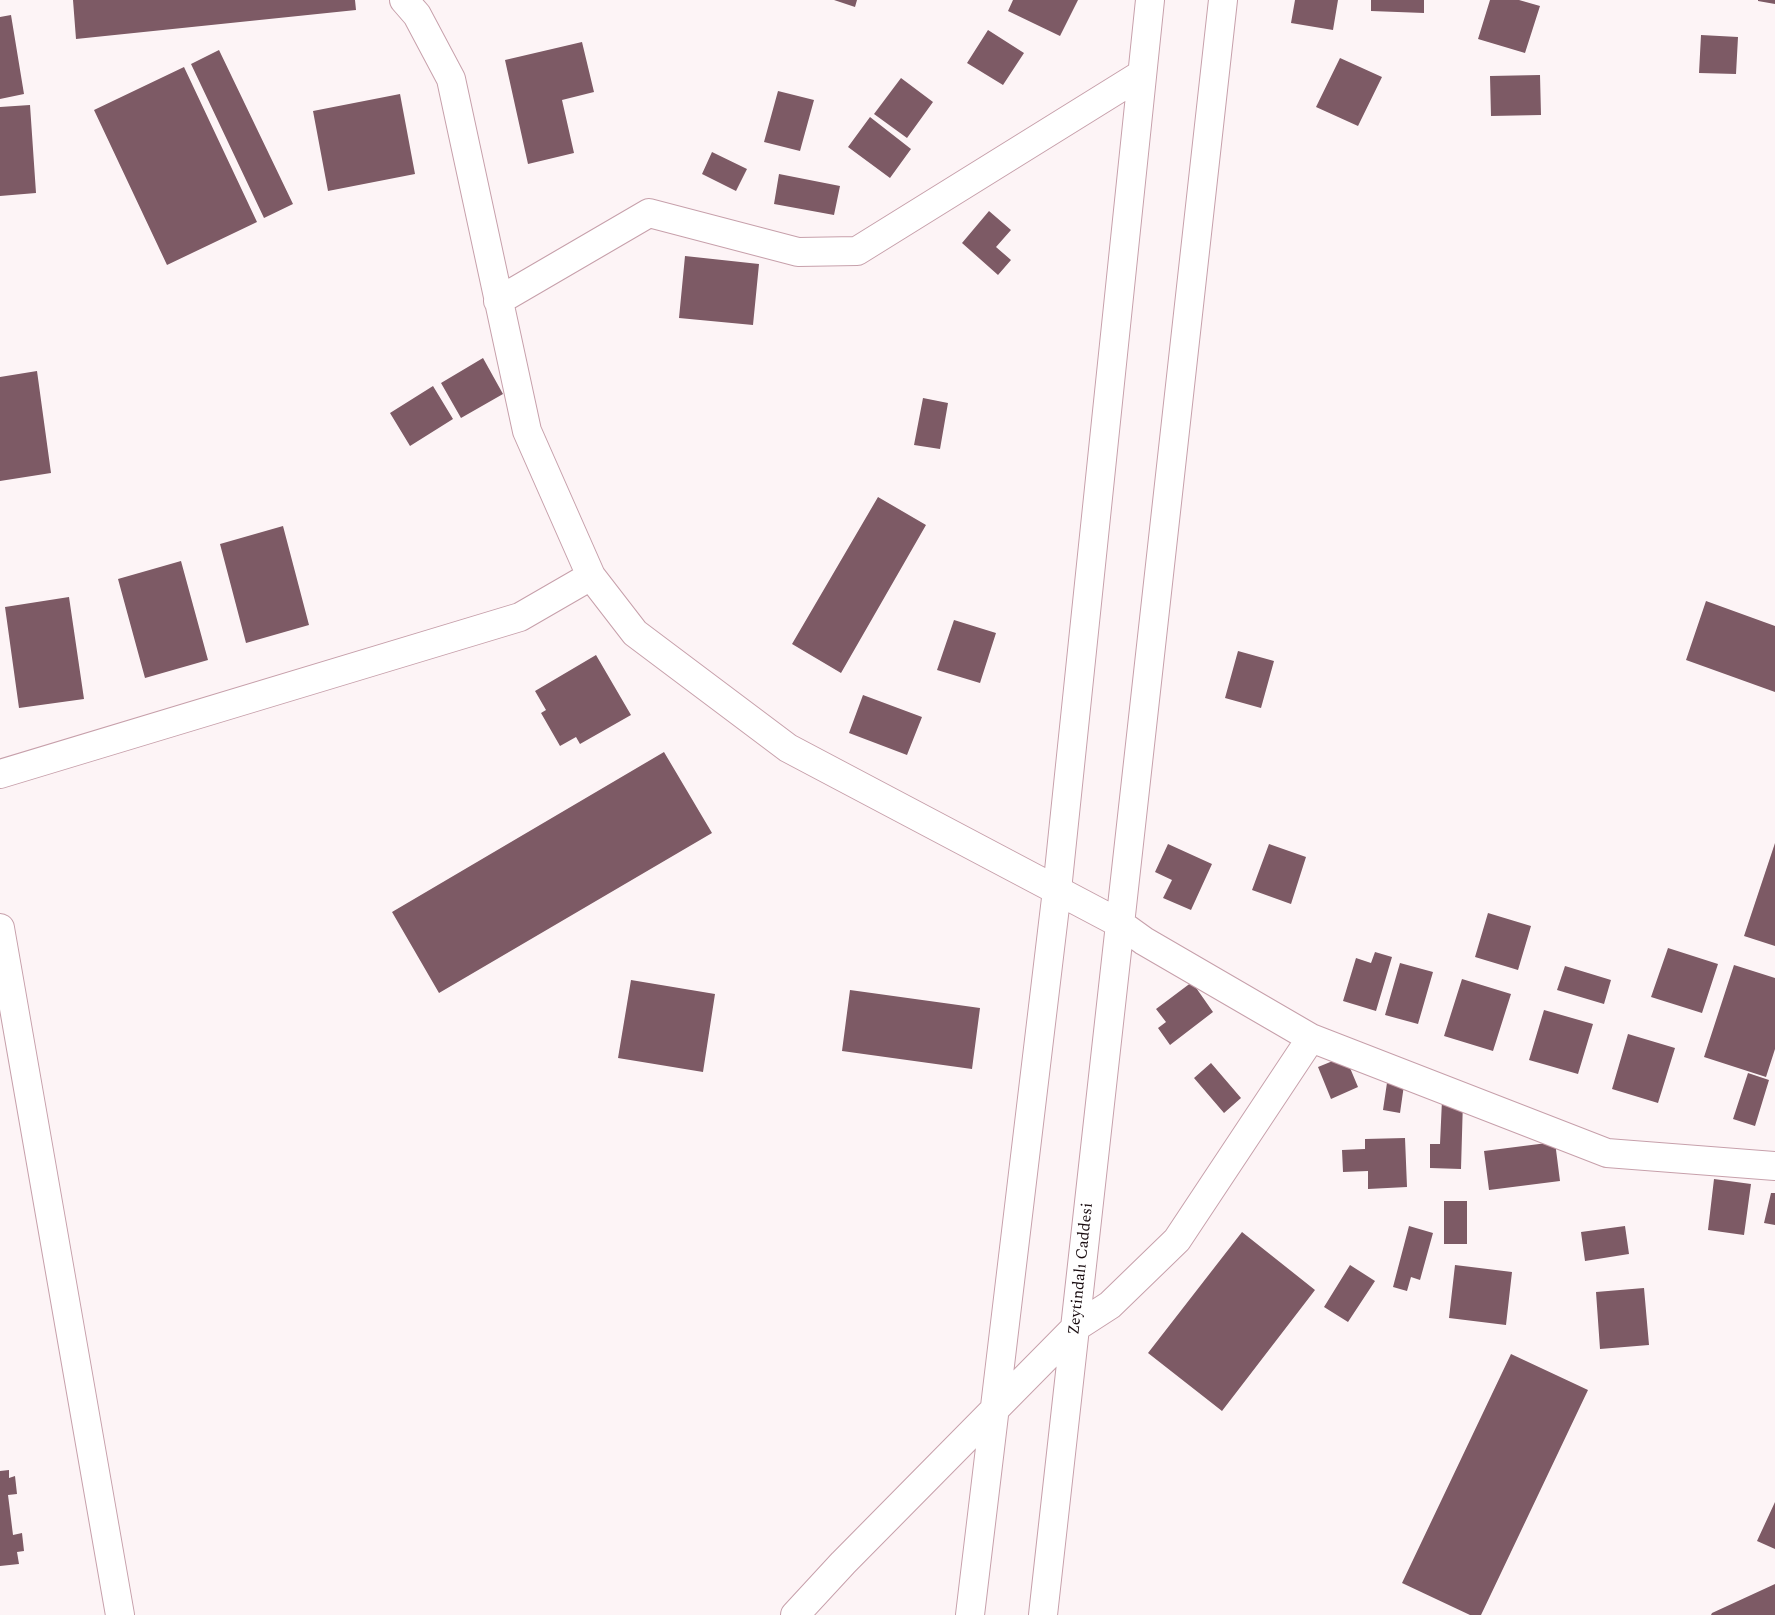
<!DOCTYPE html>
<meta charset="utf-8">
<style>
body{margin:0}
canvas{display:block;background:#fdf4f6}
</style>
<canvas width="1775" height="1615"></canvas>
<script>
const ctx = document.querySelector('canvas').getContext('2d');
ctx.lineJoin = 'round';
function fillPath(path, color) {
  ctx.fillStyle = color;
  ctx.fill(path, 'evenodd');
}
function poly(rows) {
  const path = new Path2D();
  for (const r of rows) {
    path.moveTo(r[0], r[1]);
    for (let i = 2; i < r.length; i += 2) path.lineTo(r[i], r[i + 1]);
  }
  return path;
}
function strokePath(path, color, width, dash) {
  ctx.strokeStyle = color;
  ctx.lineWidth = width;
  ctx.lineCap = dash ? 'butt' : 'round';
  ctx.setLineDash(dash || []);
  ctx.stroke(path);
}
function label(font, color, halo, rows, align = 'center') {
  ctx.font = font + ' Spectral,serif';
  ctx.lineWidth = 4.5;
  ctx.setLineDash([]);
  ctx.textBaseline = 'middle';
  ctx.strokeStyle = halo;
  ctx.fillStyle = color;
  for (const [text, x, y, turn = 0] of rows) {
    ctx.save();
    ctx.translate(x, y);
    ctx.rotate((+turn || 0) * Math.PI / 180);
    ctx.textAlign = isNaN(turn) ? turn : align;
    if (halo) ctx.strokeText(text, 0, 0);
    ctx.fillText(text, 0, 0);
    ctx.restore();
  }
}
const building = poly([
 [73,0,355,0,356,10,76,39],
 [834,0,857,0,855,7],
 [1013,0,1078,0,1060,36,1008,11],
 [1295,0,1338,0,1333,30,1291,23],
 [1371,0,1424,0,1424,13,1371,11],
 [1490,0,1519,0,1540,6,1525,53,1478,39],
 [1758,0,1775,0,1775,4,1758,1],
 [11,15,24,94,0,99,0,17],
 [988,30,1024,53,1003,85,967,63],
 [1701,35,1738,37,1736,74,1699,73],
 [582,42,594,92,562,100,574,153,528,164,505,60],
 [219,50,293,204,264,218,191,64],
 [1340,58,1382,77,1358,126,1316,107],
 [184,67,257,222,167,265,94,110],
 [1540,75,1541,115,1491,116,1490,76],
 [901,78,933,102,907,138,874,114],
 [778,91,814,100,800,151,764,142],
 [400,94,415,174,328,191,313,111],
 [30,105,36,193,0,196,0,107],
 [870,117,911,149,890,178,848,147],
 [712,152,747,169,736,191,702,174],
 [779,174,840,186,834,215,774,204],
 [989,211,1011,230,996,247,1011,260,998,275,962,243],
 [685,256,759,264,753,325,679,318],
 [483,358,503,394,461,418,441,383],
 [37,371,51,473,0,481,0,377],
 [433,386,453,419,410,446,390,413],
 [923,398,948,403,940,449,914,445],
 [878,497,926,525,841,673,792,644],
 [283,526,309,625,246,643,220,544],
 [181,561,208,660,145,678,118,579],
 [69,597,84,699,19,708,5,607],
 [1706,601,1775,626,1775,692,1686,660],
 [954,620,996,633,980,683,937,670],
 [1238,651,1274,661,1261,708,1225,698],
 [596,655,631,715,580,744,576,737,560,746,541,713,546,710,535,691],
 [863,695,922,717,907,755,849,733],
 [664,752,712,833,439,993,392,912],
 [1775,843,1775,946,1744,936],
 [1168,844,1212,864,1191,910,1163,898,1172,880,1155,872],
 [1269,844,1306,857,1291,904,1252,890],
 [1488,913,1531,926,1518,970,1475,957],
 [1668,948,1718,964,1702,1013,1651,997],
 [1375,952,1392,957,1376,1011,1343,1001,1356,958,1371,963],
 [1400,963,1433,972,1418,1024,1385,1015],
 [1734,965,1775,978,1775,1049,1766,1077,1704,1057],
 [1565,966,1611,980,1604,1004,1557,990],
 [1462,979,1511,994,1493,1051,1444,1036],
 [631,980,715,994,703,1072,618,1058],
 [1192,982,1213,1012,1170,1045,1158,1028,1166,1022,1156,1009],
 [850,990,980,1008,972,1069,842,1051],
 [1544,1010,1593,1024,1578,1074,1529,1060],
 [1628,1034,1675,1048,1658,1103,1612,1089],
 [1345,1056,1358,1087,1331,1099,1318,1067],
 [1211,1063,1241,1098,1224,1113,1194,1078],
 [1748,1073,1769,1080,1755,1126,1733,1119],
 [1388,1076,1405,1078,1400,1113,1383,1110],
 [1442,1100,1463,1100,1461,1169,1430,1168,1430,1144,1440,1144],
 [1405,1138,1407,1187,1368,1189,1368,1171,1343,1172,1342,1150,1365,1149,1365,1139],
 [1555,1142,1560,1181,1489,1190,1484,1151],
 [1714,1179,1751,1184,1744,1235,1708,1230],
 [1771,1193,1775,1193,1775,1225,1764,1223],
 [1444,1201,1467,1201,1467,1244,1444,1244],
 [1409,1226,1433,1233,1420,1280,1411,1277,1407,1291,1393,1287],
 [1625,1226,1629,1254,1585,1261,1581,1232],
 [1242,1232,1315,1290,1222,1411,1148,1353],
 [1350,1265,1375,1281,1348,1322,1324,1307],
 [1455,1265,1512,1272,1506,1325,1449,1318],
 [1644,1288,1649,1345,1600,1349,1596,1292],
 [1511,1354,1588,1390,1481,1615,1470,1615,1402,1583],
 [9,1470,9,1478,15,1476,17,1494,8,1495,13,1535,22,1533,24,1551,17,1552,19,1564,0,1566,0,1471],
 [1775,1502,1775,1549,1757,1541],
 [1775,1584,1775,1615,1711,1615,1712,1613]
]);
const minor = poly([
 [404,0,417,15,451,79,527,431,591,576,635,633,788,748,1119,923,1144,941,1311,1038,1607,1153,1775,1166],
 [498,301,649,213,798,252,857,251,1142,74],
 [0,774,520,617,591,576],
 [0,928,120,1615],
 [795,1615,843,1563,1076,1327,1110,1305,1177,1240,1311,1038],
 [970,1615,1057,890,1150,0],
 [1043,1615,1223,0]
]);
const streetNames = [
 ["Zeytindalı Caddesi",1082,1269,-84]
];
fillPath(building, '#7d5a65');
strokePath(minor, '#c7a0ab', 30);
strokePath(minor, '#fff', 28);
label('16px', '#170a0e', '#fff', streetNames);
</script>
